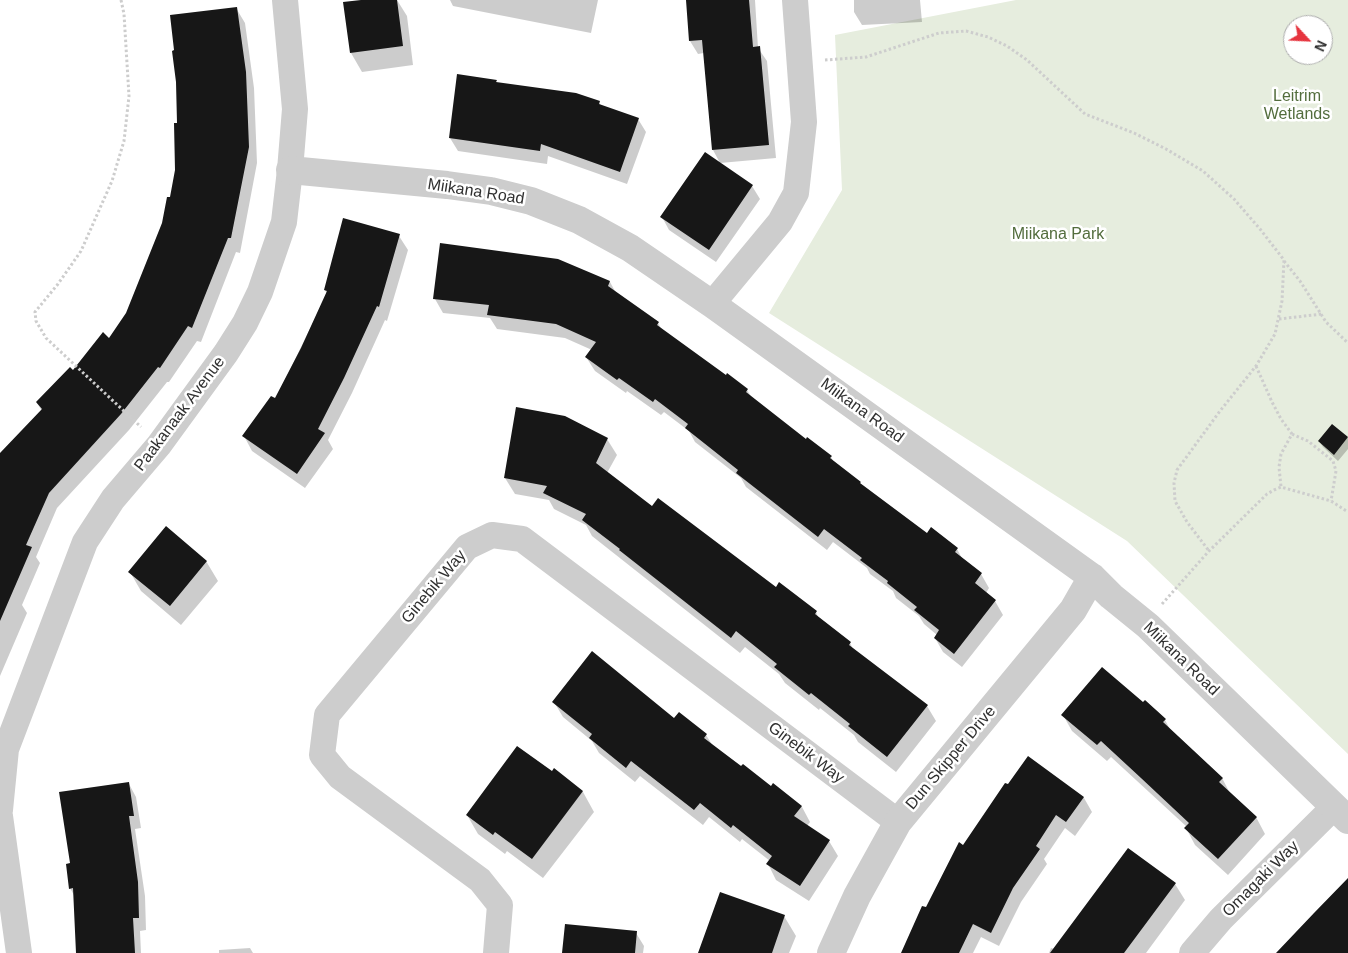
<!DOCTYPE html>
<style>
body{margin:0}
#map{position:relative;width:1348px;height:953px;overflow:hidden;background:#fff;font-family:Arial,sans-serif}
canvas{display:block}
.north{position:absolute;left:1283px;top:15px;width:50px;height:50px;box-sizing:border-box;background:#fff;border:1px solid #acacac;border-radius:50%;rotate:115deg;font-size:14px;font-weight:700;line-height:20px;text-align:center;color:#303030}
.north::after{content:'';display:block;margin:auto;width:18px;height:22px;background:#e6343e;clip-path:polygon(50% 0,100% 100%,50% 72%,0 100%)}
</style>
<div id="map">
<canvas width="1348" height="953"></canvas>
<div class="north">N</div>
</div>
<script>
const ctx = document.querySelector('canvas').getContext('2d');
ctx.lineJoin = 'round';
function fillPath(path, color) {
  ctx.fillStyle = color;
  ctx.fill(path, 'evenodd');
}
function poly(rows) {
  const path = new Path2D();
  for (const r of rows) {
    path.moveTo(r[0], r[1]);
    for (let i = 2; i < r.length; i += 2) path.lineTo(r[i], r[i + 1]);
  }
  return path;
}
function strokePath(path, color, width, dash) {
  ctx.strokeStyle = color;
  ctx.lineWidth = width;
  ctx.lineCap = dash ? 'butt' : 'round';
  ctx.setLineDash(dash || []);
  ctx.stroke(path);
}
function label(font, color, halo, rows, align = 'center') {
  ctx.font = font + ' Arial,sans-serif';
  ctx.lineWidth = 5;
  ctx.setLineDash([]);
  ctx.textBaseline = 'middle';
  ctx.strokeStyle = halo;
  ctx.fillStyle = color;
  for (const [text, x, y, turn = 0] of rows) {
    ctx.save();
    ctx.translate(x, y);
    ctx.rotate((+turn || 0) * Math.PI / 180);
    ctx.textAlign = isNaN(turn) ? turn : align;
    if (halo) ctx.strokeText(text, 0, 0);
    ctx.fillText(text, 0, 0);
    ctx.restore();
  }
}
const green = poly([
 [1016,0,1348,0,1348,754,1127,541,769,313,842,190,835,35],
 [1293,25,1323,25,1323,55,1293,55]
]);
const shadow = poly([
 [371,0,397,0,407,16,413,65,362,72,351,53],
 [450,0,598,0,591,33,453,6],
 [688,0,755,0,758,48,767,61,776,158,720,163,713,150,704,53,698,54,690,41],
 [854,0,920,0,922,22,862,25,854,12],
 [236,8,245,23,254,88,257,163,240,253,236,252,201,342,197,341,169,382,167,382,129,430,57,508,36,557,40,563,22,605,27,613,0,676,0,460,42,411,37,403,110,339,127,314,164,223,171,199,177,170,178,124],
 [458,76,496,81,498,84,599,102,601,106,638,119,646,132,627,184,548,156,547,164,458,151,450,138],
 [752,186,760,199,716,262,669,230,662,217],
 [399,236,408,250,387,321,385,320,352,393,328,440,333,449,305,488,252,451,244,436,275,400,327,294,325,290],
 [558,260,610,282,616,293,658,323,662,330,726,376,747,390,752,398,806,441,808,438,831,457,835,464,862,486,927,534,957,549,963,560,981,574,989,588,986,593,995,601,1003,615,962,667,943,652,935,638,937,635,924,624,919,616,896,598,893,591,870,574,867,568,833,542,827,550,746,487,741,478,695,442,689,431,664,412,661,415,627,391,626,393,595,371,586,357,592,350,565,338,497,329,490,318,443,313,435,299],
 [1332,425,1348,438,1348,449,1338,461,1323,447,1319,441],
 [607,439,617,455,607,473,653,508,776,588,816,612,819,619,850,643,854,651,927,706,936,721,896,772,858,742,854,735,820,708,819,710,785,683,779,674,745,647,740,653,592,536,586,525,554,509,549,500,515,494,505,478],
 [206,561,218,581,181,625,141,591,130,572],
 [554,702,675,720,706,735,713,746,771,787,802,807,810,822,807,826,829,841,838,856,809,901,776,880,768,864,770,861,742,839,740,842,709,817,703,825,640,776,635,782,599,753,592,741,563,717],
 [1063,715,1165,720,1171,731,1222,778,1231,795,1256,817,1265,834,1228,875,1195,845,1186,828,1187,827,1111,757,1107,761,1072,731],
 [1029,758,1084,798,1092,812,1075,836,1065,828,1044,859,1047,864,1021,902,999,946,981,937,973,953,902,953,964,846],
 [554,770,583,792,594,812,543,878,507,851,505,854,478,834,467,815,552,773],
 [129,784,136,797,141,828,135,829,145,896,146,930,140,931,141,953,78,953,75,897,70,888],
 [1129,849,1175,884,1185,900,1146,953,1049,953,1051,948,1054,949],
 [784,916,796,936,789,953,699,953],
 [636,933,644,946,643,953,563,953],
 [250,948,253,953,219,953,219,950]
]);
const building = poly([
 [361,0,397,0,403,46,350,53,343,2],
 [686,0,749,0,753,47,760,46,769,145,712,150,702,40,689,41],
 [237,7,246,72,249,147,231,238,228,238,192,328,188,326,160,368,158,367,121,414,49,493,26,545,32,547,0,621,0,453,42,409,36,402,70,367,73,370,103,332,109,338,126,313,162,223,167,197,170,197,175,170,174,123,177,123,176,82,172,51,174,50,170,15],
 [457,74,497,80,496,82,576,93,600,101,599,104,639,118,620,172,541,144,540,151,449,138],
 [705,152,753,185,709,250,660,217],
 [343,218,400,234,379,307,377,306,344,378,318,429,325,433,297,474,242,436,271,396,275,398,301,348,327,291,324,290],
 [440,243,558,259,610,281,608,286,659,322,657,325,726,375,727,373,748,389,746,392,806,439,807,437,832,456,830,458,861,482,860,483,927,533,931,527,958,548,955,552,982,573,975,583,996,600,954,654,934,638,939,630,914,610,917,607,887,583,888,581,860,560,862,558,824,529,818,537,736,473,738,470,685,428,688,424,655,399,653,402,619,378,617,380,585,357,596,342,556,324,487,315,489,305,433,299],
 [516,407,565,416,608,438,596,463,652,506,658,498,776,587,779,582,817,611,815,614,851,642,849,645,928,705,887,757,848,726,850,724,811,693,809,695,774,667,777,664,736,631,731,638,619,550,620,549,582,520,586,514,543,493,547,486,504,478],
 [1332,424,1348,437,1334,455,1318,441],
 [166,526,207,561,170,606,128,572],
 [592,651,674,718,679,712,707,734,704,738,741,766,743,764,771,786,773,783,802,806,794,816,830,840,800,886,766,864,772,856,733,825,731,828,700,803,694,810,631,761,626,768,589,738,592,734,552,702],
 [1102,667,1143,702,1145,700,1166,719,1163,722,1223,778,1219,782,1257,817,1218,859,1184,828,1189,823,1141,778,1101,741,1097,745,1061,715],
 [517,746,552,771,554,768,583,791,532,859,495,832,493,835,466,815],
 [1028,756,1084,797,1066,822,1056,815,1036,846,1040,849,1013,888,991,933,973,924,959,953,901,953,922,906,926,907,959,842,963,845,1005,783,1008,784],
 [129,782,134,816,129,816,138,882,139,918,133,918,135,953,76,953,73,888,69,889,66,864,70,863,59,792],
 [1128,848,1176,883,1124,953,1050,953],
 [1348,878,1348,953,1276,953,1314,913],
 [720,892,785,915,772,953,698,953],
 [565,924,637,931,635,953,562,953]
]);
const path = poly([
 [121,0,124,14,129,96,124,141,112,181,81,251,58,284,35,312,36,321,46,338,141,427],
 [825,60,866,57,939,33,966,31,988,37,1007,46,1027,60,1085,114,1134,133,1166,149,1203,171,1234,199,1260,229,1284,260,1282,301,1275,334,1256,366,1220,411,1177,470,1174,483,1175,501,1187,522,1209,551],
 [1284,261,1300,281,1326,322,1348,343],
 [1279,319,1322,314],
 [1256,366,1272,402,1281,419,1292,434,1281,454,1279,467,1281,487],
 [1292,434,1308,441,1333,461,1336,471,1331,501],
 [1162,604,1209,551,1267,494,1274,490,1281,487,1331,501,1348,512]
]);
const minor = poly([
 [712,304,780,222,796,193,804,122,795,0],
 [0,810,6,749,85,542,113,499,159,445,226,353,245,323,260,292,284,222,290,170,295,109,285,0],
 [0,816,19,953],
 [496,953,500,905,480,880,340,777,322,755,327,715,467,547,492,535,522,539,898,822],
 [1192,953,1221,919,1334,807]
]);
const tertiary = poly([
 [290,170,447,185,491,191,531,201,579,220,630,248,712,304,1092,577,1111,596,1148,626,1348,820],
 [831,953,857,896,898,822,1073,610,1092,577]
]);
const parkNames = [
 ["Leitrim",1297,97],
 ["Wetlands",1297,115],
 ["Miikana Park",1058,235]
];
const streetNames = [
 ["Miikana Road",476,192,9],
 ["Miikana Road",862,411,36],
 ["Paakanaak Avenue",180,414,-53],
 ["Ginebik Way",434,587,-50],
 ["Miikana Road",1181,659,44],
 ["Ginebik Way",806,753,37],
 ["Dun Skipper Drive",951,758,-50],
 ["Omagaki Way",1261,879,-45]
];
fillPath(green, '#e6edde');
fillPath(shadow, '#0003');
fillPath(building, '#171717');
strokePath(path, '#cdcdcd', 3, [2.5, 2.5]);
strokePath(minor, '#cdcdcd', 26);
strokePath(tertiary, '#cdcdcd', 28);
label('16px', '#536d3d', '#fff', parkNames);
label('16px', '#303030', '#fff', streetNames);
</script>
